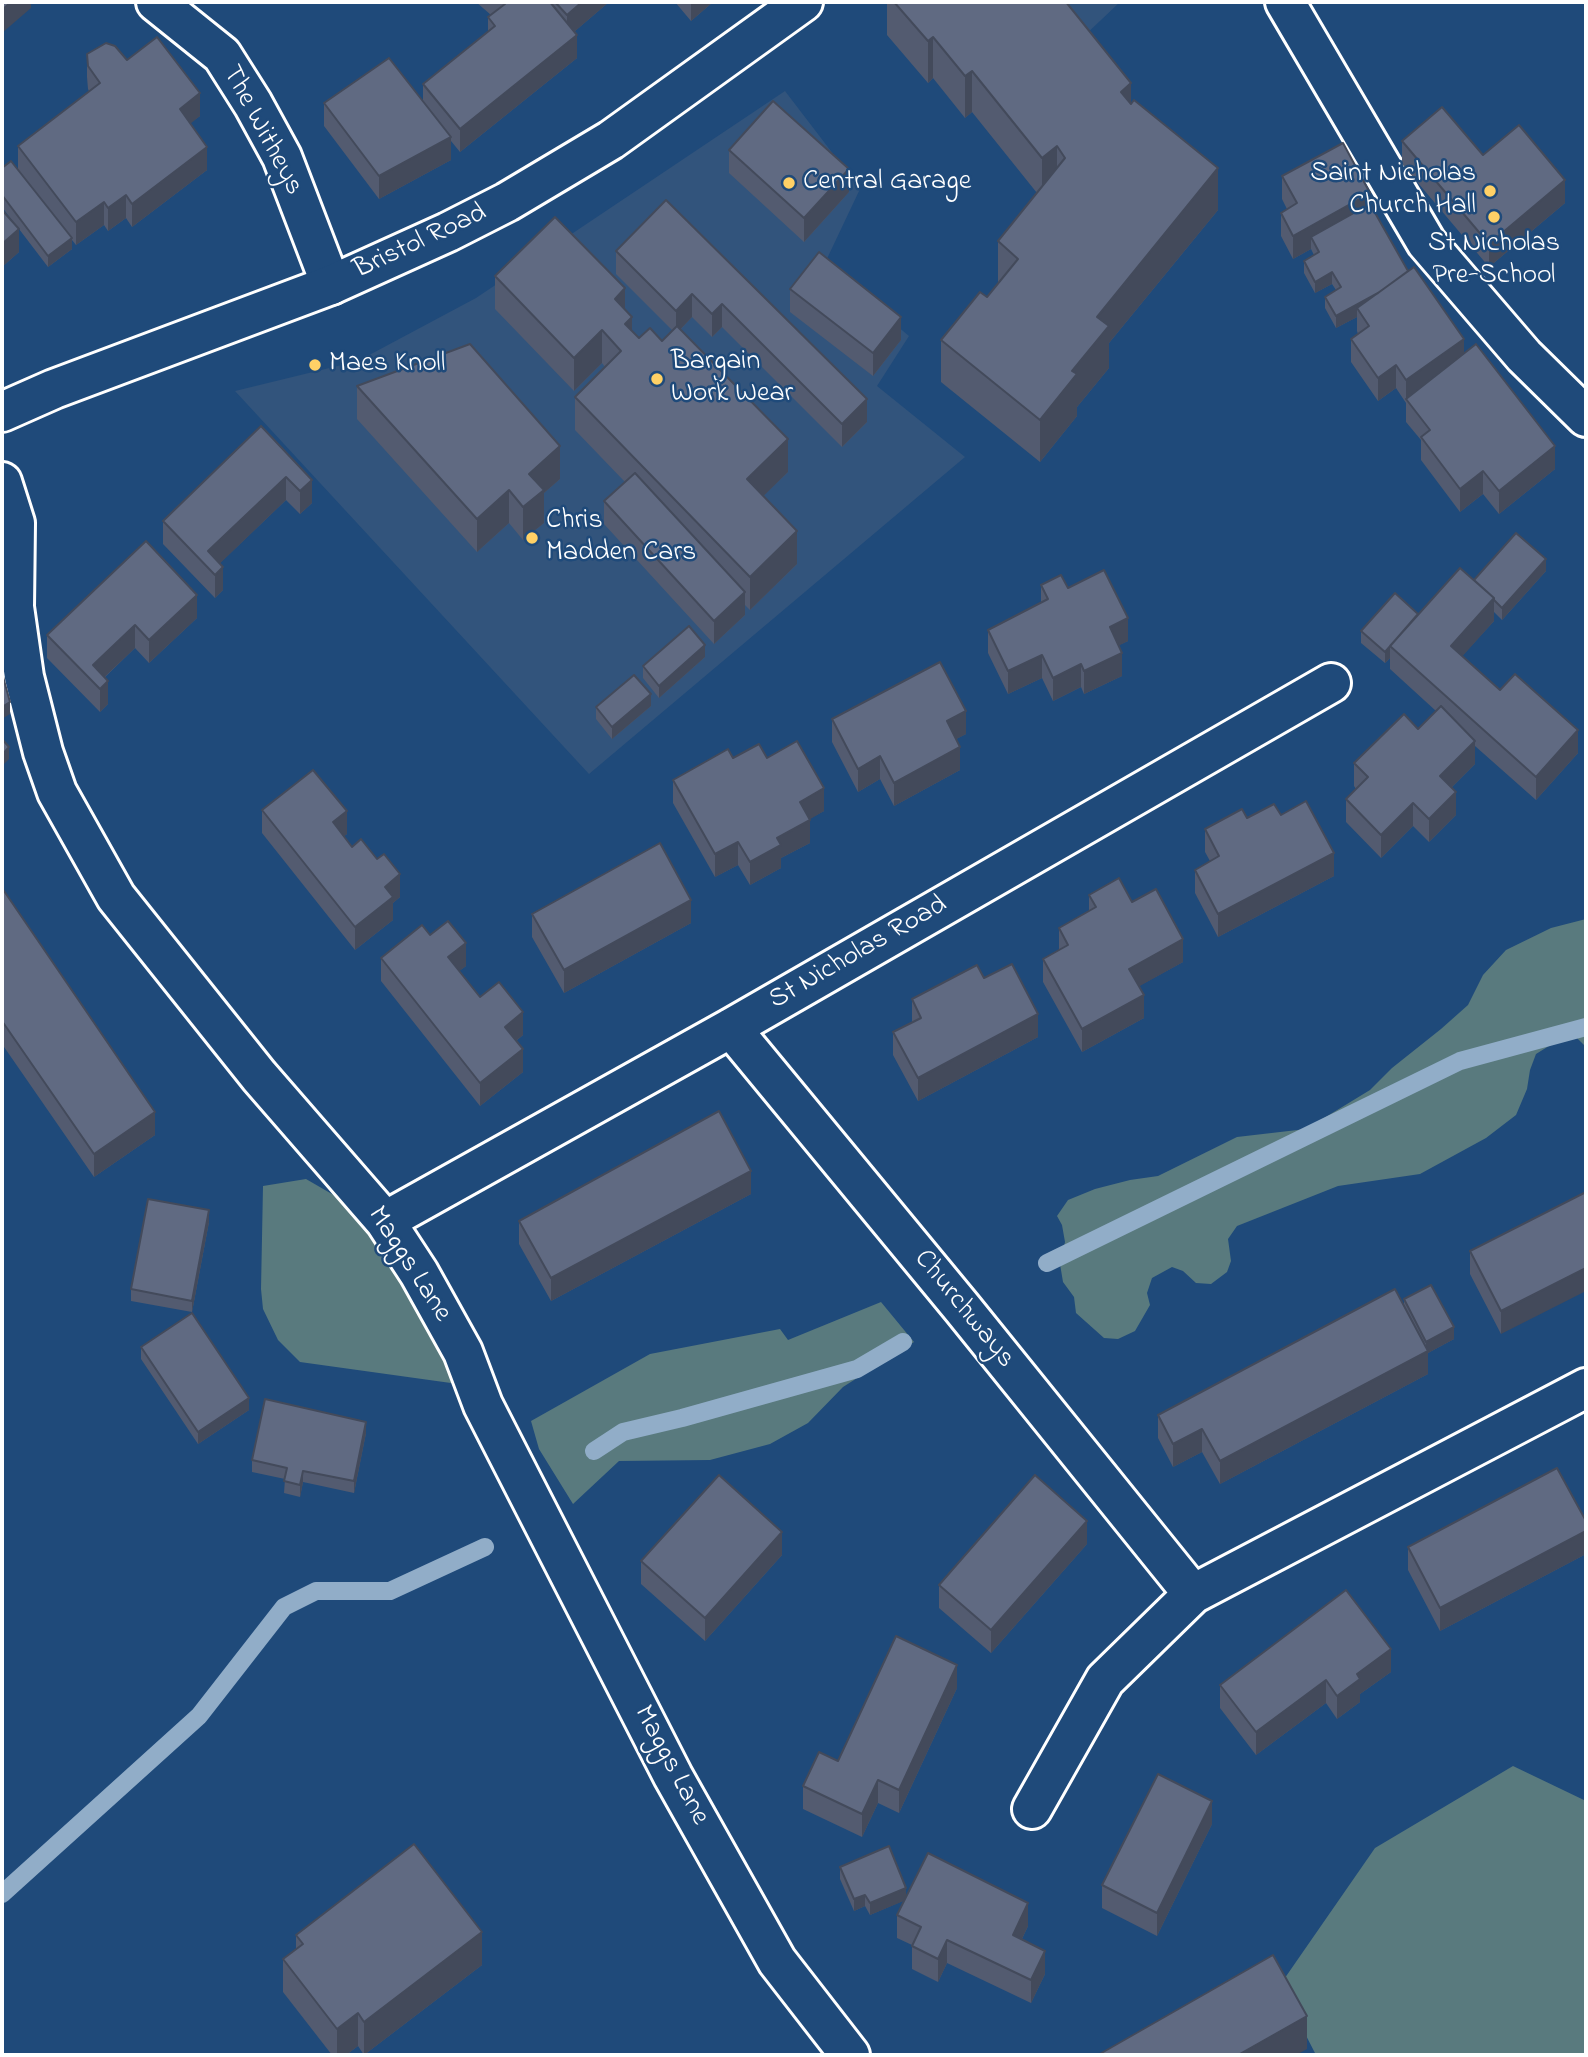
<!DOCTYPE html>
<html>
<head>
<meta charset="utf-8">
<style>
	body { margin:0 }
	#map { position:relative; width:1588px; height:2057px; overflow:hidden; background:#1f4a7a; font-family:"Indie Flower",sans-serif }
	canvas { display:block }
	.frame { position:absolute; inset:0; border:4px solid #fff; pointer-events:none }
</style>
</head>
<body>
<div id="map">
<canvas width="1588" height="2057"></canvas>
<div class="frame"></div>
</div>
<script>
const ctx = document.querySelector('canvas').getContext('2d');
ctx.lineJoin = 'round';
function paint(path, color) { ctx.fillStyle = color; ctx.fill(path, 'evenodd'); }
const toPath = rows => new Path2D(rows.map(r => 'M' + r).join(''));
function strokePath(path, color, width, dash) { ctx.strokeStyle = color; ctx.lineWidth = width; ctx.lineCap = dash ? 'butt' : 'round'; ctx.setLineDash(dash || []); ctx.stroke(path); }
function label(font, color, halo, rows, align = 'center') {
  ctx.font = font + ' "Indie Flower",sans-serif'; ctx.lineWidth = 5; ctx.setLineDash([]); ctx.textBaseline = 'middle'; ctx.strokeStyle = halo; ctx.fillStyle = color; for (const [text, x, y, turn = 0] of rows) {
    ctx.save(); ctx.translate(x, y); ctx.rotate((+turn || 0) * Math.PI / 180); ctx.textAlign = isNaN(turn) ? turn : align; if (halo) ctx.strokeText(text, 0, 0); ctx.fillText(text, 0, 0); ctx.restore();
  }
}
paint(toPath([
	[1047,2,1120,2,1082,38],
	[785,91,860,189,824,265,909,336,877,386,965,457,589,774,235,391,358,361,476,298]
]), '#32547c');
paint(toPath([
	[1586,919,1586,1047,1577,1038,1557,1041,1536,1054,1530,1070,1527,1089,1516,1115,1486,1138,1420,1174,1338,1186,1237,1226,1228,1239,1231,1261,1227,1272,1211,1284,1196,1283,1183,1271,1172,1267,1152,1278,1147,1293,1150,1305,1135,1331,1118,1339,1104,1338,1076,1313,1074,1297,1063,1282,1060,1264,1065,1242,1062,1225,1057,1216,1068,1200,1095,1189,1130,1180,1158,1176,1237,1137,1306,1129,1370,1090,1392,1068,1441,1029,1468,1005,1483,975,1506,950,1551,928],
	[306,1179,344,1201,374,1237,416,1297,458,1384,300,1362,278,1340,263,1309,261,1289,263,1186],
	[881,1302,914,1342,843,1387,808,1423,770,1444,710,1460,619,1461,573,1504,539,1449,531,1421,650,1354,780,1329,788,1340],
	[1513,1766,1586,1801,1586,2055,1316,2055,1280,1985,1375,1848]
]), '#597a7e');
strokePath(toPath([
	[1047,1263,1460,1061,1586,1027],
	[594,1451,623,1432,682,1418,857,1369,903,1342],
	[2,1894,199,1716,284,1607,316,1591,390,1591,485,1547]
]), '#91adc8', 18);
const street = toPath([
	[156,2,222,55,253,104,282,157,331,285],
	[1285,2,1426,242,1524,356,1586,417],
	[2,482,15,523,14,607,24,677,43,752,57,792,116,897,259,1076,385,1221,419,1273,463,1352,483,1405,673,1776,777,1961,850,2055],
	[731,1028,963,1309,1193,1594,1586,1388],
	[385,1221,731,1028,1331,683],
	[1032,1809,1105,1680,1193,1594]
]);
const highway = toPath([
	[2,412,54,389,331,285,448,232,507,202,611,140,803,2]
]);
strokePath(street, '#fff', 44);
strokePath(highway, '#fff', 44);
strokePath(street, '#1f4a7a', 38);
strokePath(highway, '#1f4a7a', 38);
paint(toPath([
	[476,2,609,2,575,31,577,58,460,152,451,141,451,160,379,199,324,126,324,103,423,101,423,84,488,31,488,17,491,15],
	[675,2,713,2,691,21],
	[887,2,1066,2,1131,104,1218,210,1109,343,1109,368,1077,407,1077,416,1040,462,941,382,941,340,987,297,998,283,998,241,1037,193,972,112,965,118,933,78,928,83,887,35],
	[87,54,127,60,200,116,190,123,207,170,132,227,126,218,108,231,104,225,76,245,72,240,72,249,48,267,19,229,19,252,2,267,2,210,17,227,2,207,2,168,18,169,18,146,89,91,88,89,87,77],
	[1402,141,1483,155,1565,203,1489,267,1402,164],
	[729,150,849,192,804,242,729,173],
	[1282,176,1370,204,1408,271,1464,353,1555,469,1499,514,1483,494,1460,512,1421,460,1421,440,1406,422,1406,403,1396,388,1378,401,1351,362,1351,339,1358,334,1357,331,1357,317,1336,328,1325,308,1325,297,1336,290,1332,284,1315,293,1304,273,1304,261,1314,255,1311,249,1293,259,1281,236,1281,213,1287,209,1282,199],
	[666,200,867,422,842,447,722,327,712,337,692,317,680,330,788,472,763,496,797,564,750,610,745,605,745,615,714,644,604,524,604,501,625,482,575,430,575,397,605,367,602,363,574,391,495,309,495,276,625,310,632,331,639,338,662,341,673,331,616,274,616,251],
	[790,289,901,340,873,376,790,312],
	[357,386,560,479,544,493,544,523,523,540,509,523,477,552,357,419],
	[261,426,312,503,300,514,286,500,220,563,223,590,215,598,163,544,163,521],
	[1546,571,1502,620,1494,612,1494,621,1462,656,1500,690,1578,753,1536,800,1475,746,1475,764,1451,788,1456,815,1429,842,1413,826,1381,858,1346,822,1346,799,1356,789,1354,786,1354,763,1418,729,1436,711,1390,669,1390,658,1385,663,1361,643,1361,631,1418,614,1474,580],
	[1041,585,1068,588,1128,641,1119,645,1122,676,1084,694,1081,687,1053,701,1042,678,1008,694,988,653,988,630,1041,603],
	[197,618,149,663,135,648,105,677,108,704,100,712,47,658,47,635],
	[705,657,659,698,643,678,643,666],
	[651,706,612,739,596,719,596,707],
	[832,719,966,734,956,739,960,770,894,806,880,779,858,792,832,742],
	[733,758,767,758,824,811,809,819,810,843,781,858,781,868,750,885,738,865,715,877,673,803,673,780],
	[262,810,347,834,344,836,352,847,377,859,400,897,393,903,393,920,355,950,262,833],
	[1247,818,1334,876,1218,937,1195,893,1195,870,1210,861,1205,852,1205,829],
	[2,888,155,1135,94,1177,2,1044],
	[1089,895,1132,902,1183,962,1139,986,1144,1018,1082,1052,1043,982,1043,959,1059,950,1059,928,1089,911],
	[532,914,691,923,564,993,532,937],
	[430,935,466,966,459,971,480,997,523,1035,516,1041,523,1072,480,1106,381,981,381,958],
	[984,978,1038,1037,918,1101,893,1055,893,1032,912,1022,912,999],
	[1586,1192,1501,1334,1470,1274,1470,1251],
	[751,1194,551,1301,519,1244,519,1221],
	[209,1222,192,1312,131,1301,131,1289],
	[1404,1299,1454,1339,1428,1353,1428,1374,1220,1484,1202,1452,1173,1467,1158,1438,1158,1415,1404,1306],
	[141,1347,249,1410,198,1444,141,1359],
	[366,1433,354,1493,303,1482,300,1497,284,1493,285,1479,252,1472,252,1460],
	[1586,1521,1586,1554,1440,1631,1408,1570,1408,1547],
	[1087,1544,991,1653,939,1608,939,1585],
	[782,1555,705,1641,641,1584,641,1561],
	[1391,1672,1360,1694,1360,1702,1337,1719,1326,1703,1256,1755,1220,1708,1220,1685],
	[957,1688,899,1813,878,1803,862,1837,803,1809,803,1786,838,1761],
	[1212,1824,1157,1936,1102,1908,1102,1885],
	[840,1867,906,1897,1028,1926,1022,1939,1045,1974,1031,2003,947,1963,938,1982,912,1969,912,1945,897,1938,897,1915,905,1900,870,1915,865,1906,854,1911,840,1879],
	[296,1935,482,1965,364,2055,358,2046,346,2055,332,2055,283,1992,283,1959,296,1949]
]), '#535b70');
paint(toPath([
	[11,2,31,2,31,8,2,33,2,10],
	[582,2,609,2,567,38,567,15],
	[691,2,713,2,691,21],
	[577,35,577,58,460,152,460,129],
	[933,37,933,78,928,83,928,41],
	[972,71,972,112,965,118,965,76],
	[1131,83,1131,125,1121,92],
	[200,93,200,116,180,132,180,109],
	[451,137,451,160,379,199,379,176],
	[1057,146,1057,188,1042,199,1042,158],
	[207,147,207,170,132,227,132,204],
	[1218,168,1218,210,1109,343,1109,368,1077,407,1077,416,1040,462,1040,420,1097,317],
	[849,169,849,192,804,242,804,218],
	[1565,180,1565,203,1489,267,1489,244],
	[1370,193,1370,216,1311,237,1311,249,1293,259,1293,236],
	[126,195,126,218,108,231,108,208],
	[104,202,104,225,76,245,76,222],
	[19,229,19,252,2,267,2,244],
	[72,238,72,249,48,267,48,256],
	[1332,272,1332,284,1315,293,1315,282],
	[1410,275,1357,308,1357,317,1336,328,1336,316],
	[625,288,625,321,615,299],
	[692,294,692,317,676,334,676,311],
	[722,304,722,327,712,337,712,314],
	[632,317,632,350,625,324],
	[901,317,901,340,873,376,873,353],
	[602,330,602,363,574,391,574,358],
	[1464,339,1464,362,1406,399,1406,380],
	[1396,365,1396,388,1378,401,1378,378],
	[867,399,867,422,842,447,842,424],
	[788,439,788,472,747,512,747,479],
	[560,446,560,479,544,493,544,523,523,540,523,507,529,474],
	[1555,446,1555,469,1499,514,1499,491],
	[1483,471,1483,494,1460,512,1460,489],
	[286,477,286,500,211,572,208,551],
	[312,480,312,503,300,514,300,491],
	[509,490,509,523,477,552,477,519],
	[797,531,797,564,750,610,750,577],
	[1546,559,1546,571,1502,620,1502,608],
	[223,567,223,590,215,598,215,575],
	[745,592,745,615,714,644,714,621],
	[197,595,197,618,149,663,149,640],
	[1494,598,1494,621,1451,669,1451,646],
	[1128,618,1128,641,1110,650,1110,627],
	[135,625,135,648,96,685,93,665],
	[705,645,705,657,659,698,659,686],
	[1390,646,1390,658,1385,663,1385,652],
	[1122,653,1122,676,1084,694,1084,671],
	[1042,655,1042,678,1008,694,1008,671],
	[1081,664,1081,687,1053,701,1053,678],
	[108,681,108,704,100,712,100,689],
	[651,694,651,706,612,739,612,727],
	[10,702,10,714,2,719,2,707],
	[966,711,966,734,947,744,947,721],
	[1578,730,1578,753,1536,800,1536,777],
	[1475,741,1475,764,1440,799,1440,776],
	[9,747,9,759,2,766,2,755],
	[960,747,960,770,894,806,894,783],
	[880,756,880,779,858,792,858,769],
	[824,788,824,811,800,825,800,802],
	[1456,792,1456,815,1429,842,1429,819],
	[1413,803,1413,826,1381,858,1381,835],
	[347,811,347,834,333,845,333,822],
	[810,820,810,843,781,858,781,868,750,885,750,862,777,838],
	[738,842,738,865,715,877,715,854],
	[1334,853,1334,876,1218,937,1218,914],
	[400,874,400,897,393,903,393,920,355,950,355,927,385,887],
	[691,900,691,923,564,993,564,970],
	[1183,939,1183,962,1129,992,1129,969],
	[466,943,466,966,448,980,448,957],
	[1144,995,1144,1018,1082,1052,1082,1029],
	[523,1012,523,1035,505,1050,505,1027],
	[1038,1014,1038,1037,918,1101,918,1078],
	[523,1049,523,1072,480,1106,480,1083],
	[155,1112,155,1135,94,1177,94,1154],
	[751,1171,751,1194,551,1301,551,1278],
	[209,1210,209,1222,192,1312,192,1301],
	[1586,1268,1586,1291,1501,1334,1501,1311],
	[1454,1327,1454,1339,1428,1353,1428,1374,1220,1484,1220,1461,1426,1352,1426,1342],
	[249,1398,249,1410,198,1444,198,1432],
	[366,1422,366,1433,354,1493,354,1481],
	[1202,1429,1202,1452,1173,1467,1173,1444],
	[303,1471,303,1482,300,1497,300,1485],
	[1087,1521,1087,1544,991,1653,991,1630],
	[1586,1531,1586,1554,1440,1631,1440,1608],
	[782,1532,782,1555,705,1641,705,1618],
	[1391,1649,1391,1672,1360,1694,1360,1702,1337,1719,1337,1696,1357,1674],
	[957,1665,957,1688,899,1813,899,1790],
	[1326,1680,1326,1703,1256,1755,1256,1732],
	[878,1780,878,1803,862,1837,862,1814],
	[1212,1801,1212,1824,1157,1936,1157,1913],
	[906,1888,906,1900,870,1915,870,1903],
	[865,1895,865,1906,854,1911,854,1899],
	[1028,1903,1028,1926,1013,1958,1013,1935],
	[482,1932,482,1965,364,2055,364,2022],
	[947,1940,947,1963,938,1982,938,1959],
	[1045,1951,1045,1974,1031,2003,1031,1980],
	[358,2013,358,2046,346,2055,337,2055,337,2029],
	[1307,2016,1307,2049,1296,2055,1238,2055]
]), '#434a5b');
const building = toPath([
	[2,2,11,2,2,10,2,2],
	[502,2,550,2,577,35,460,129,423,84,495,26,488,17,505,4,502,2],
	[555,2,582,2,567,15,555,2],
	[894,2,1066,2,1131,83,1121,92,1131,104,1134,100,1218,168,1097,317,1109,326,1072,371,1077,374,1040,420,941,340,980,292,987,297,1018,259,998,241,1065,158,1057,146,1042,158,972,71,965,76,933,37,928,41,894,2],
	[157,37,200,93,180,109,207,147,132,204,126,195,108,208,104,202,76,222,18,146,100,83,88,66,87,54,106,43,115,46,127,60,157,37],
	[389,58,451,137,379,176,324,103,389,58],
	[773,101,849,169,804,218,729,150,773,101],
	[1442,107,1483,155,1519,125,1565,180,1489,244,1402,141,1442,107],
	[1343,143,1370,193,1293,236,1281,213,1297,203,1282,176,1343,143],
	[11,161,72,238,48,256,2,195,2,168,11,161],
	[666,200,867,399,842,424,722,304,712,314,692,294,676,311,616,251,666,200],
	[1370,204,1408,271,1378,293,1336,316,1325,297,1341,287,1332,272,1315,282,1304,261,1319,252,1311,237,1370,204],
	[2,210,19,229,2,244,2,210],
	[555,217,625,288,615,299,632,317,625,324,639,338,650,328,662,341,677,326,788,439,747,479,797,531,750,577,575,397,621,351,602,330,574,358,495,276,555,217],
	[819,252,901,317,873,353,790,289,819,252],
	[1414,267,1464,339,1406,380,1396,365,1378,378,1351,339,1369,326,1357,308,1414,267],
	[470,344,560,446,529,474,544,490,523,507,509,490,477,519,357,386,470,344],
	[1476,344,1555,446,1499,491,1483,471,1460,489,1421,437,1430,430,1406,399,1476,344],
	[261,426,312,480,300,491,286,477,208,551,223,567,215,575,163,521,261,426],
	[635,473,745,592,714,621,604,501,635,473],
	[1516,533,1546,559,1502,608,1494,600,1494,598,1474,580,1516,533],
	[146,541,197,595,149,640,135,625,93,665,108,681,100,689,47,635,146,541],
	[1460,568,1494,598,1451,646,1500,690,1515,674,1578,730,1536,777,1390,646,1460,568],
	[1104,570,1128,618,1110,627,1122,653,1084,671,1081,664,1053,678,1042,655,1008,671,988,630,1048,599,1041,585,1061,575,1068,588,1104,570],
	[1395,593,1418,614,1385,652,1361,631,1395,593],
	[689,626,705,645,659,686,643,666,689,626],
	[940,662,966,711,947,721,960,747,894,783,880,756,858,769,832,719,940,662],
	[2,673,10,702,2,707,2,673],
	[634,675,651,694,612,727,596,707,634,675],
	[1441,706,1475,741,1440,776,1456,792,1429,819,1413,803,1381,835,1346,799,1368,777,1354,763,1404,714,1418,729,1441,706],
	[2,739,9,747,2,755,2,739],
	[797,741,824,788,800,802,810,820,777,838,781,845,750,862,738,842,715,854,673,780,728,749,733,758,759,744,767,758,797,741],
	[313,770,347,811,333,822,352,847,361,839,377,859,384,854,400,874,385,887,393,897,355,927,262,810,313,770],
	[1306,801,1334,853,1218,914,1195,870,1219,856,1205,829,1242,809,1247,818,1274,804,1281,815,1306,801],
	[660,843,691,900,564,970,532,914,660,843],
	[1119,878,1132,902,1156,889,1183,939,1129,969,1144,995,1082,1029,1043,959,1068,945,1059,928,1096,907,1089,895,1119,878],
	[2,888,155,1112,94,1154,2,1021,2,888],
	[448,921,466,943,448,957,480,997,499,982,523,1012,505,1027,523,1049,480,1083,381,958,422,925,430,935,448,921],
	[1012,964,1038,1014,918,1078,893,1032,921,1018,912,999,977,965,984,978,1012,964],
	[719,1111,751,1171,551,1278,519,1221,719,1111],
	[1586,1192,1586,1268,1501,1311,1470,1251,1586,1192],
	[148,1199,209,1210,192,1301,131,1289,148,1199],
	[1431,1285,1454,1327,1426,1342,1404,1299,1431,1285],
	[1395,1289,1428,1351,1220,1461,1202,1429,1173,1444,1158,1415,1395,1289],
	[192,1313,249,1398,198,1432,141,1347,192,1313],
	[265,1399,366,1422,354,1481,303,1471,300,1485,284,1481,287,1468,252,1460,265,1399],
	[1557,1468,1586,1521,1586,1531,1440,1608,1408,1547,1557,1468],
	[719,1475,782,1532,705,1618,641,1561,719,1475],
	[1035,1475,1087,1521,991,1630,939,1585,1035,1475],
	[1346,1590,1391,1649,1357,1674,1360,1679,1337,1696,1326,1680,1256,1732,1220,1685,1346,1590],
	[896,1636,957,1665,899,1790,878,1780,862,1814,803,1786,819,1752,838,1761,896,1636],
	[1158,1774,1212,1801,1157,1913,1102,1885,1158,1774],
	[414,1844,482,1932,364,2022,358,2013,337,2029,283,1959,303,1944,296,1935,414,1844],
	[889,1846,906,1888,870,1903,865,1895,854,1899,840,1867,889,1846],
	[928,1853,1028,1903,1013,1935,1045,1951,1031,1980,947,1940,938,1959,912,1946,921,1927,897,1915,928,1853],
	[1273,1955,1307,2016,1238,2055,1098,2055,1273,1955]
]);
paint(building, '#606a82');
strokePath(building, '#434a5b', 2);
for (const [x, y, r, color] of [
	[789,183,7,"#ffd166"],
	[1490,191,7,"#ffd166"],
	[1494,217,7,"#ffd166"],
	[315,365,7,"#ffd166"],
	[657,379,7,"#ffd166"],
	[532,538,7,"#ffd166"]
]) { const dot = new Path2D(); dot.arc(x, y, r, 0, 2 * Math.PI); ctx.fillStyle = color; ctx.fill(dot); strokePath(dot, '#1f4a7a', 2.5); }
label('28px', '#fff', '#1f4a7a', [
	["The Witheys",261,131,62],
	["Bristol Road",421,243,-25],
	["St Nicholas Road",859,954,-30],
	["Maggs Lane",408,1265,57],
	["Churchways",963,1310,51],
	["Maggs Lane",670,1766,62]
]);
label('28px', '#fff', '#1f4a7a', [
	["Saint Nicholas",1476,175,"right"],
	["Church Hall",1476,207,"right"],
	["Central Garage",803,183],
	["St Nicholas",1494,245,"center"],
	["Pre-School",1494,277,"center"],
	["Bargain",671,363],
	["Work Wear",671,395],
	["Maes Knoll",329,365],
	["Chris",546,522],
	["Madden Cars",546,554]
], 'left');
</script>
</body>
</html>
